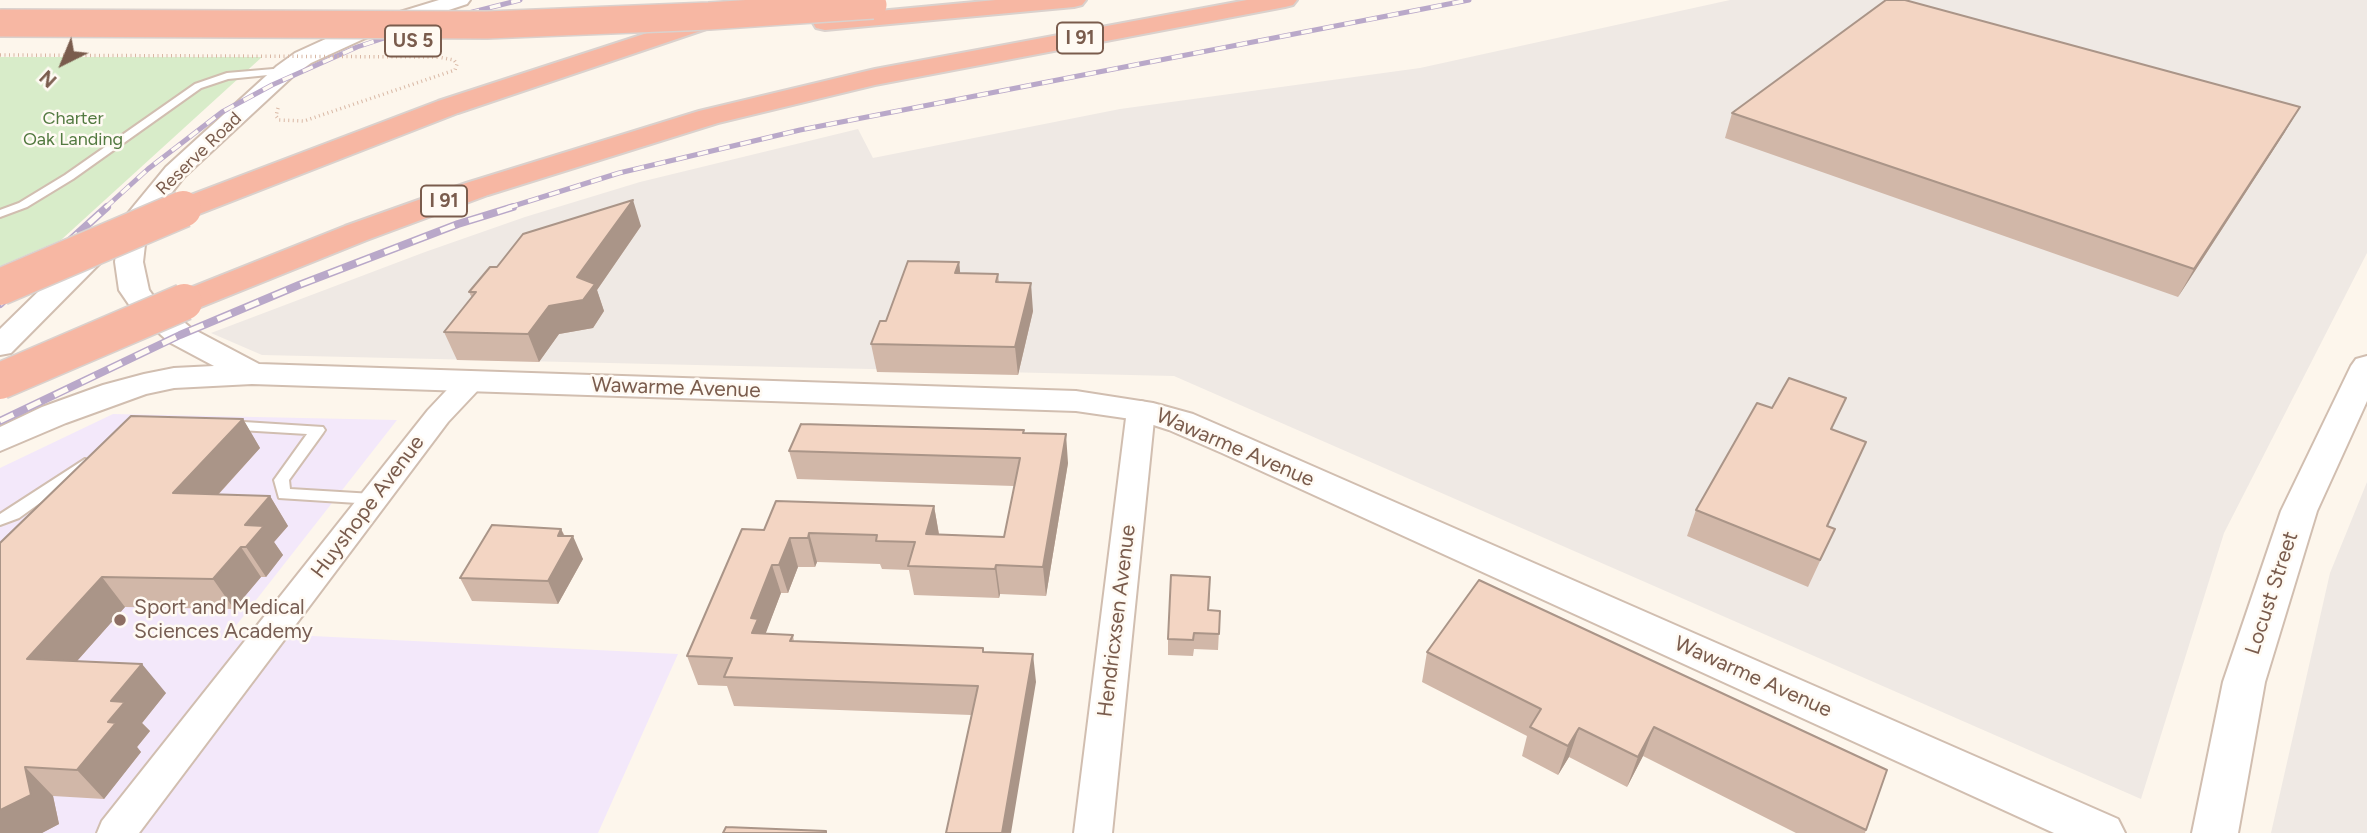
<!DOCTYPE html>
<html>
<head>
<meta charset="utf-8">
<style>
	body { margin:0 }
	#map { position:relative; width:2367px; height:833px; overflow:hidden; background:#fdf6ec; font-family:Figtree,sans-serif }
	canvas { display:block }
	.north { position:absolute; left:28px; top:28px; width:70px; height:70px; -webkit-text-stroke:5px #fffaf3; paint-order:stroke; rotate:223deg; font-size:19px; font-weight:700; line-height:28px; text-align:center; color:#7a5c4d }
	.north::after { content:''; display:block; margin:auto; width:24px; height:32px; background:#7a5c4d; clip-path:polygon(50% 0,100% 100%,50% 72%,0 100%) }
</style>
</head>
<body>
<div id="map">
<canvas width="2367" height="833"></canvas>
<div class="north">N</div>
</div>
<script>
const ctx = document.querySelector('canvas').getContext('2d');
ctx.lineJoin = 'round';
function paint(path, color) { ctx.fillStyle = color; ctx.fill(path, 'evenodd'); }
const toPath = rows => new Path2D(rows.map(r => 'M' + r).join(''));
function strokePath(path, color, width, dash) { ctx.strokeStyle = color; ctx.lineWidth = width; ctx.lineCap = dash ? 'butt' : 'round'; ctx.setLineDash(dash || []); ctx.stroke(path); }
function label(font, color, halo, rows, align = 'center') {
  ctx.font = font + ' Figtree,sans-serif'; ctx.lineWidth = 5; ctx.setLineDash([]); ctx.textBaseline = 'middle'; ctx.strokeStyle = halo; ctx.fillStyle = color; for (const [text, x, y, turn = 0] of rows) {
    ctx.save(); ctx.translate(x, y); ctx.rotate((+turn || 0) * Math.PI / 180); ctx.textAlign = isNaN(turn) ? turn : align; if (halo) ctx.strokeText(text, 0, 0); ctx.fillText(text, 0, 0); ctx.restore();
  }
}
paint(toPath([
	[1730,0,2367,0,2367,253,2224,533,2141,799,1174,376,262,355,211,333,425,252,525,217,640,182,858,129,873,158,1120,109,1420,68],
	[2367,482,2367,833,2271,833,2330,573]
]), '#efe9e4');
paint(toPath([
	[113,414,397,420,231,632,678,654,598,833,0,833,0,468]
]), '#f3e8fa');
paint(toPath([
	[0,57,262,57,61,240,0,266]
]), '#d8ecc9');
const service = toPath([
	[285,68,290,71,288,73,228,79,201,88,73,179,27,207,0,217,0,210,19,203,65,175,195,84,227,73,285,68],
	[228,421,323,427,325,430,323,433,289,480,290,489,373,494,378,495,381,499,378,503,373,504,279,498,274,480,307,434,223,429,221,426,228,421],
	[85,459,92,464,90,467,19,518,0,525,0,514,85,459]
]);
const minor = toPath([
	[470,374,480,376,484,382,480,388,448,422,139,833,97,833,102,821,428,410,460,376,470,374],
	[1141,401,1151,404,1155,410,1112,833,1074,833,1127,410,1131,404,1141,401]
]);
const tertiary = toPath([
	[439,0,470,0,467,4,370,36,311,63,293,76,184,177,151,219,146,236,143,262,149,290,154,297,191,328,259,364,1076,391,1153,403,1193,414,1246,437,2118,819,2125,833,2054,833,1222,453,1169,430,1138,420,1076,411,252,384,174,388,146,394,66,423,0,451,0,427,42,407,103,385,144,374,174,368,214,366,169,342,132,309,119,290,115,262,118,236,124,218,166,167,277,66,295,53,354,26,439,0],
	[102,237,112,239,116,245,112,251,11,353,0,355,0,329,92,239,102,237],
	[2367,356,2367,401,2317,511,2265,682,2238,833,2192,833,2223,682,2281,511,2351,366,2356,359,2367,356]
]);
const motorway = toPath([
	[996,0,1086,0,1082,5,1074,7,825,30,816,28,813,23,816,18,825,16,996,0],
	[1247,0,1297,0,1293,5,1285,7,875,85,718,123,488,195,367,240,196,309,184,312,172,309,167,302,172,295,345,226,466,183,699,111,875,69,1247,0],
	[721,9,730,11,733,16,730,21,458,113,194,216,183,218,172,216,167,209,172,202,438,101,721,9]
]);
strokePath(service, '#d1beb0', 4);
strokePath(minor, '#d1beb0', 4);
strokePath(tertiary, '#d1beb0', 4);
strokePath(motorway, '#dad1cd', 4);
strokePath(toPath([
	[278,108,276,116,279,120,304,121,455,70,457,64,454,60,438,57]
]), '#d9b8a5', 3.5, [1, 3.5]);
paint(service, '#fff');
paint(minor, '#fff');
paint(tertiary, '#fff');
paint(motorway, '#f7b7a3');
const railFar1 = toPath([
	[105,208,148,169,222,112,272,85,357,47,433,22,520,0],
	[507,208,619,173,800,130,1469,0]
]);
const rail = toPath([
	[0,304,107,207],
	[0,421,180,335,299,285,458,224,513,207]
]);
strokePath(railFar1, '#b9a8c9', 5);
strokePath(rail, '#b9a8c9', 8);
strokePath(railFar1, '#fffaf3', 3.5, [11]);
strokePath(rail, '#fffaf3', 5, [15]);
const motorwayBridgeFar1 = toPath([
	[0,23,487,25,709,16,873,5]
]);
const motorwayBridge = toPath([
	[0,287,183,209],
	[0,381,184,302]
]);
strokePath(motorwayBridgeFar1, '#dad1cd', 30, []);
strokePath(motorwayBridge, '#dad1cd', 39, []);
strokePath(toPath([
	[0,55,438,57]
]), '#d9b8a5', 3.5, [1, 3.5]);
strokePath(motorwayBridgeFar1, '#f7b7a3', 27);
strokePath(motorwayBridge, '#f7b7a3', 36);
paint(toPath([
	[1732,113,2285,132,2178,297,1725,138],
	[641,226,597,290,604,311,593,328,559,334,539,362,457,360,444,332,472,298,469,292],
	[959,262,960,273,998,274,999,282,1033,311,1018,375,877,372,871,344,886,321],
	[243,419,260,448,218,495,270,496,288,526,274,542,283,555,266,577,261,577,234,609,125,607,77,661,166,693,142,723,150,731,137,747,141,752,104,799,53,796,59,824,42,833,0,833,0,543],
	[1832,430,1828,526,1835,529,1808,587,1687,536,1696,510],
	[1024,433,1068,463,1046,596,1000,594,999,598,914,595,909,570,882,569,880,564,817,562,815,567,798,567,788,593,781,593,765,634,793,635,794,642,984,652,1036,682,971,715,734,706,727,686,698,685,687,656,764,530,934,506,939,534,1004,537,1014,486,797,479,789,451],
	[561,529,565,536,583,559,558,604,472,601,460,578],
	[1479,580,1866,830,1865,833,1796,833,1643,756,1627,787,1569,757,1558,775,1522,756,1527,736,1422,682,1427,652],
	[1210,593,1209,610,1220,611,1218,650,1194,649,1193,656,1168,655,1168,639]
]), '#d1b7a8');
paint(toPath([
	[2300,107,2285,132,2178,297,2194,269],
	[633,200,641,226,597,290,604,311,593,328,559,334,539,362,528,334,549,306,577,277],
	[959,262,962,289,955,273],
	[1031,283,1033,311,1018,375,1015,347],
	[243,419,260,448,193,522,173,493],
	[1066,434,1068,463,1046,596,1043,567],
	[270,496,288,526,274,542,283,555,266,577,246,547,245,525],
	[934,506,939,535,926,534],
	[561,529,568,545,573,536,583,559,558,604,548,581,558,536],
	[809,533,817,562,815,567,808,538],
	[790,538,798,567,788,593,779,565],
	[241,547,261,577,234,609,213,579],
	[772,565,781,593,764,638,752,633,751,618],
	[996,565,1000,594,999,598,995,569],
	[102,577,125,607,53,688,27,659],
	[1033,654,1036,682,1011,833,1002,833],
	[142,664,166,693,142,723,150,731,137,747,141,752,104,799,77,770,108,722,111,701],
	[1654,727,1643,756,1627,787,1638,757],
	[1579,728,1569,757,1558,775,1568,746],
	[25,767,53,796,59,824,42,833,0,833,0,810]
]), '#aa9588');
const building = toPath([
	[1886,0,1905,0,2300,107,2194,269,1732,113,1886,0],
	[633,200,577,277,595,284,583,300,549,306,528,334,444,332,476,292,469,292,490,267,497,267,523,234,633,200],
	[908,261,959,262,955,273,998,274,996,282,1031,283,1015,347,871,344,880,321,886,321,908,261],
	[1789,378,1846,398,1831,429,1866,442,1827,526,1835,529,1820,560,1696,510,1757,403,1772,408,1789,378],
	[131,416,243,419,173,493,270,496,245,525,264,526,246,547,241,547,213,579,102,577,27,659,142,664,111,701,125,702,108,722,116,723,77,770,25,767,31,795,0,810,0,543,131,416],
	[801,424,1024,430,1023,433,1066,434,1043,567,996,565,995,569,908,566,915,542,876,541,877,535,809,533,808,538,790,538,779,565,772,565,751,618,758,619,752,633,793,635,790,641,983,648,983,652,1033,654,1002,833,946,833,978,686,724,677,732,658,687,656,742,529,764,530,776,501,934,506,926,534,1004,537,1020,458,789,451,801,424],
	[492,525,561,529,558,536,573,536,548,581,460,578,492,525],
	[1171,575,1210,577,1208,610,1220,611,1219,634,1194,633,1193,640,1168,639,1171,575],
	[1479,580,1887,770,1866,830,1654,727,1638,757,1579,728,1568,746,1530,727,1541,709,1427,652,1479,580],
	[726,827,826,831,826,833,723,833,726,827]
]);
paint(building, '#f3d5c3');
strokePath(building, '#aa9588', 2);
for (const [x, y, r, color] of [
	[120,620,7,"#8d6e63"]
]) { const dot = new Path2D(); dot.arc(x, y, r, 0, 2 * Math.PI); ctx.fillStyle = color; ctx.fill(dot); strokePath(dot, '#fffaf3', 2.5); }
label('18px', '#537a41', '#fffaf3', [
	["Charter",73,119],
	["Oak Landing",73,140]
]);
label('18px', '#7a5c4d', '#fffaf3', [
	["Reserve Road",199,154,-44]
]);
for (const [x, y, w] of [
	[1080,38,46],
	[413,41,56],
	[444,201,46]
]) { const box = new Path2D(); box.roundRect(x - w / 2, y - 15.5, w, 31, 5); ctx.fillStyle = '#fffaf3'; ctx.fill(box); strokePath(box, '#7a5c4d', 2); }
label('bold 19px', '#7a5c4d', null, [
	["I 91",1080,38],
	["US 5",413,41],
	["I 91",444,201]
]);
label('21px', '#7a5c4d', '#fffaf3', [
	["Wawarme Avenue",676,388,2],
	["Wawarme Avenue",1235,448,23],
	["Huyshope Avenue",368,507,-53],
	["Locust Street",2272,593,-72],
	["Hendricxsen Avenue",1117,621,-83],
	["Wawarme Avenue",1753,677,24]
]);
label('21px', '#785e54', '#fffaf3', [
	["Sport and Medical",134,608],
	["Sciences Academy",134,632]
], 'left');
</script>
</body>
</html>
